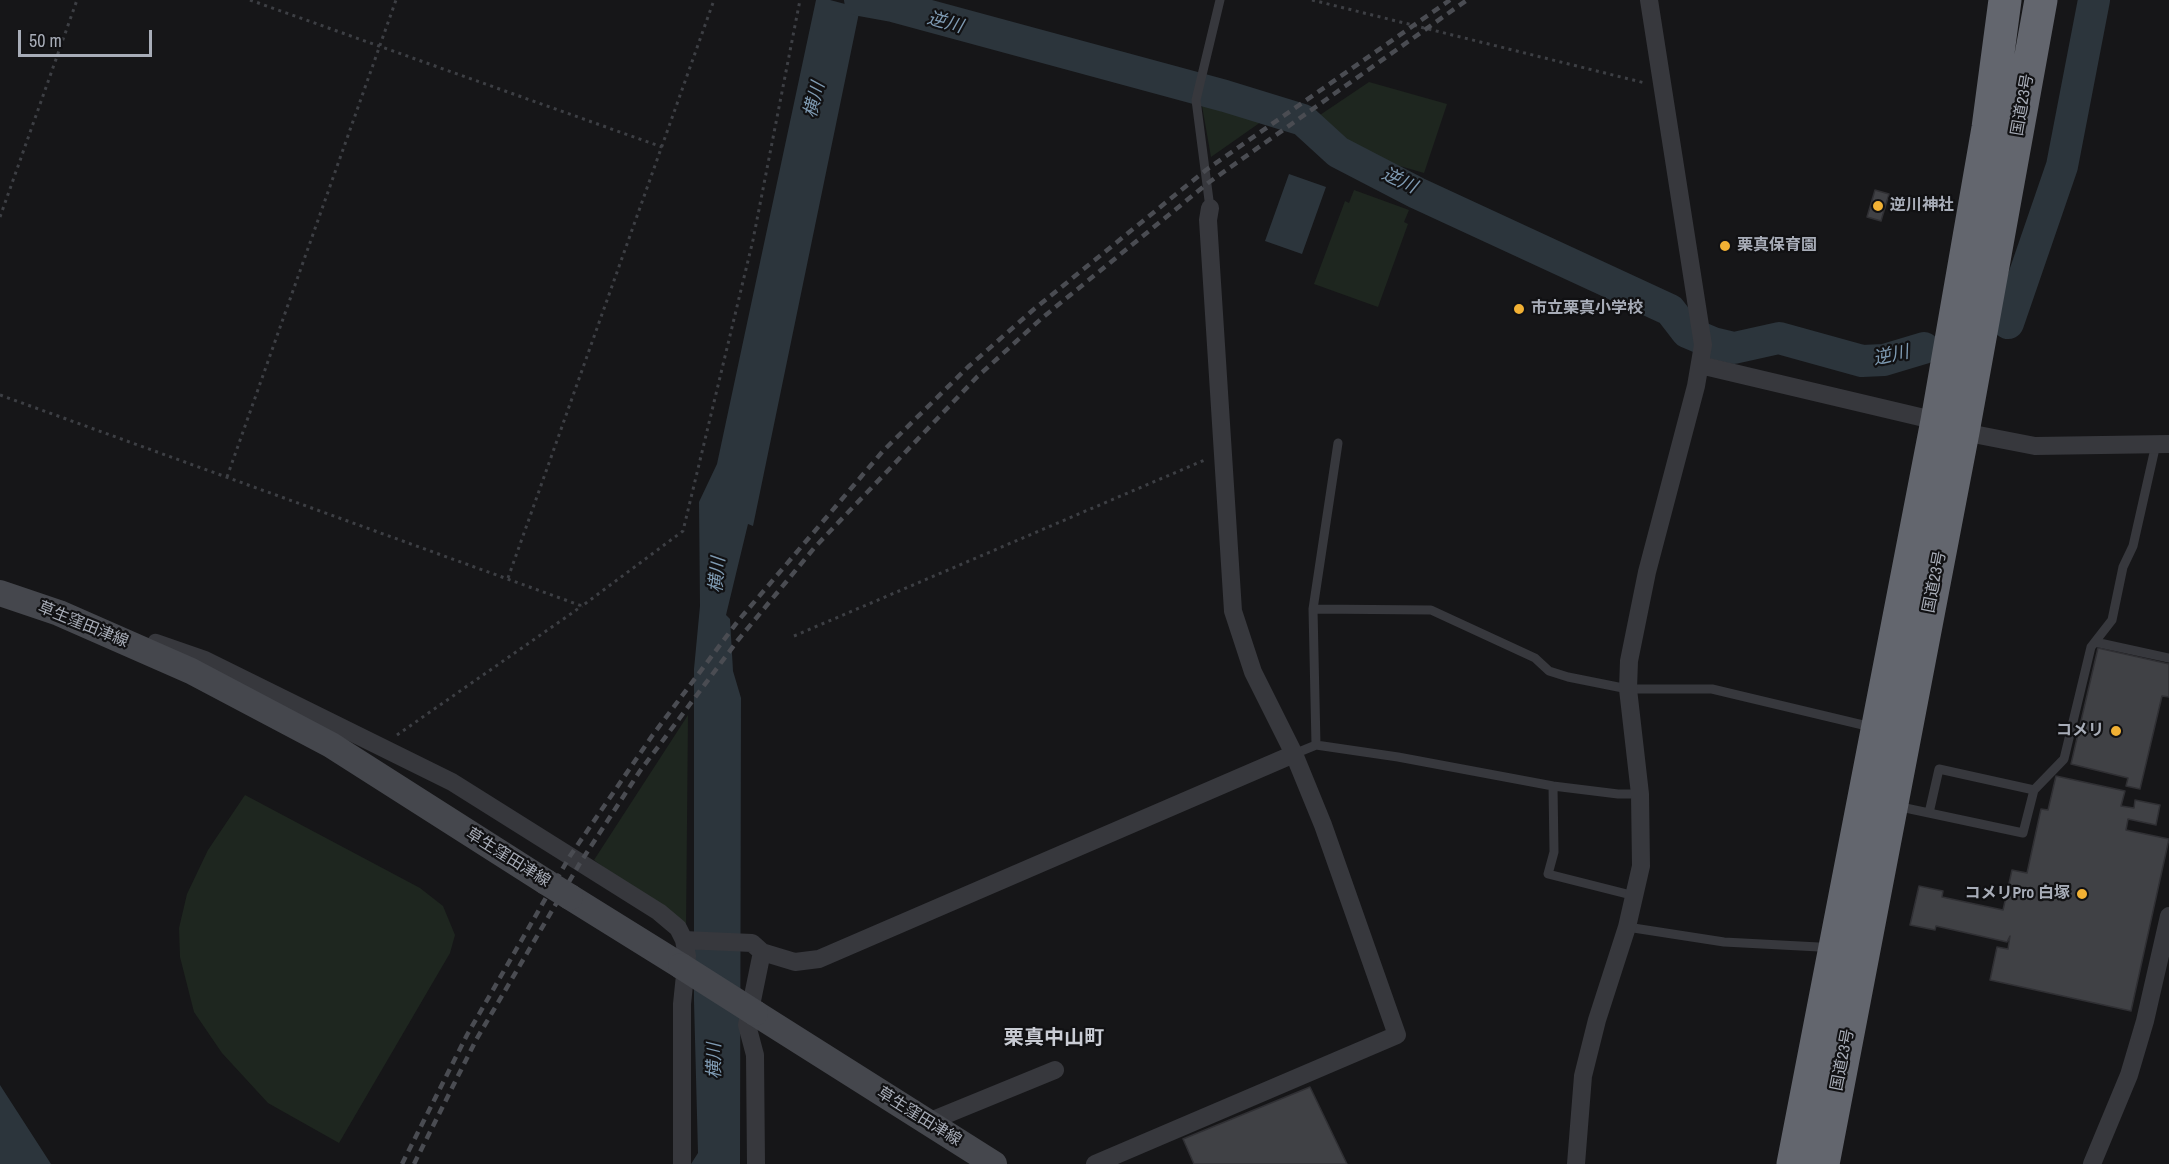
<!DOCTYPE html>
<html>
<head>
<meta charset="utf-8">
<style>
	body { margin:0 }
	#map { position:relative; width:2169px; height:1164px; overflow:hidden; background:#161618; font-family:"Archivo Narrow",sans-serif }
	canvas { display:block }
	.scale { position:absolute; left:18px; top:30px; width:134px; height:27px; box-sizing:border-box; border:3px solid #a8adb8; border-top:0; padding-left:8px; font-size:18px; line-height:21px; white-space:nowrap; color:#a8adb8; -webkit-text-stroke:4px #111113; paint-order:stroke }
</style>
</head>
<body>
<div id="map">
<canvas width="2169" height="1164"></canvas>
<div class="scale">50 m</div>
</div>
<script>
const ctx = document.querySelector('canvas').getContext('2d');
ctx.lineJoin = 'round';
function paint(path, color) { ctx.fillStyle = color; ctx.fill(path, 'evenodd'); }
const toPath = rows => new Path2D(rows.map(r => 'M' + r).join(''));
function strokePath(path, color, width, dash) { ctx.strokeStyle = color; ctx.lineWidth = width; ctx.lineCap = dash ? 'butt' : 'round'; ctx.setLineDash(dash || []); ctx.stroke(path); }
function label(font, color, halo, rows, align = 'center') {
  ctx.font = font + ' "Archivo Narrow","Noto Sans JP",sans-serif'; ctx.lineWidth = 4.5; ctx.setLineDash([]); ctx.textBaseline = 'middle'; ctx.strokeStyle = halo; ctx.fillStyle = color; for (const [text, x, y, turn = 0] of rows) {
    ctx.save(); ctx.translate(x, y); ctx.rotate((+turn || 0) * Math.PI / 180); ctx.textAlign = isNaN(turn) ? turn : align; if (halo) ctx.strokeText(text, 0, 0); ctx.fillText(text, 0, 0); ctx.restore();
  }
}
paint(toPath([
	[1369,82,1447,104,1424,173,1345,150,1322,131,1314,119],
	[1201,100,1268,117,1211,157],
	[1354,190,1409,210,1404,222,1408,224,1378,307,1314,284,1345,201,1349,203],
	[688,715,686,931,594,860],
	[245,795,420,888,443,906,455,935,450,953,339,1143,268,1103,222,1053,194,1012,180,957,179,928,187,894,208,850]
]), '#1e261f');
paint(toPath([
	[816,0,830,0,860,8,753,526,748,524,726,615,730,619,733,671,741,698,740,1164,691,1164,698,1153,694,1001,694,669,700,606,699,502,717,464],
	[1289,174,1326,187,1302,254,1265,241],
	[0,1085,51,1164,0,1164]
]), '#2c353c');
strokePath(toPath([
	[860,0,893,6,1225,96,1303,120,1338,152,1417,193,1670,310,1687,332,1713,343,1734,348,1779,338,1862,361,1884,360,1924,348],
	[2008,323,2062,166,2094,0]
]), '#2c353c', 32);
const building = toPath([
	[1875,190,1889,194,1881,221,1867,217,1875,190],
	[2098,648,2169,664,2169,697,2162,696,2140,789,2126,786,2128,778,2071,764,2098,648],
	[2056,776,2125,791,2121,806,2134,808,2135,800,2160,805,2156,825,2128,819,2126,830,2169,839,2131,1011,1990,980,1997,947,2008,949,2010,936,2007,942,1936,926,1935,930,1910,925,1919,886,1943,891,1942,897,2003,910,2012,870,2027,873,2041,809,2048,810,2056,776],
	[1310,1087,1347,1164,1194,1164,1183,1139,1310,1087]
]);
paint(building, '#404145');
strokePath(building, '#303034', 1.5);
strokePath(toPath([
	[250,0,662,147],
	[1312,0,1645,83],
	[0,217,77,0],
	[0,395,582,606,683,531,753,240,800,0],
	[227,477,396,0],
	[508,578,714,0],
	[794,636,1207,459],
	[397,735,582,606]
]), '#3d3f44', 3, [3, 4.5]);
strokePath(toPath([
	[1210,208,1196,100,1220,0],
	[1313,609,1431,610,1535,658,1549,671,1568,677,1628,689,1712,689,1863,725],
	[2095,642,2169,658],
	[1316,745,1313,609,1338,443],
	[1294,754,1316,745,1398,757,1553,786,1618,794,1640,794],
	[1553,786,1554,852,1548,874,1635,896],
	[2034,790,1939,769,1929,813,2023,833,2034,790,2064,759,2091,647,2112,620,2123,567,2133,546,2156,444],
	[1896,806,1929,813],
	[1627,927,1724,942,1819,947]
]), '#37383d', 9);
strokePath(toPath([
	[1700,365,1937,421,1963,432,2035,446,2169,444],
	[154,646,156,643,205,660,452,782,659,912,678,928,684,940,752,943,762,952,795,962,819,959,1294,754],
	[928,1122,1055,1070],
	[682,1164,682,1004,687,956,684,940],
	[756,1164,755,1055,747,1025,762,952],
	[1095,1164,1397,1035,1323,825,1294,754,1253,672,1233,611,1208,220,1210,208],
	[1576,1164,1583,1076,1597,1020,1627,927,1641,866,1640,794,1628,689,1629,661,1647,572,1696,386,1703,345,1649,0],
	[2092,1164,2129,1075,2145,1021,2169,916]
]), '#37383d', 18);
strokePath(toPath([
	[0,593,59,613,191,671,331,745,546,882],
	[570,897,681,966],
	[755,1013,994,1164]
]), '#45474d', 26);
strokePath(toPath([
	[1793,1164,1937,421,1988,128,2005,0],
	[1823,1164,1963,432,2041,0]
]), '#63666e', 33);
strokePath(toPath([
	[402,1164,467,1035,570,856,652,736,738,621,883,451,968,367,1033,310,1206,170,1450,0],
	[414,1164,476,1040,580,863,640,771,738,640,815,547,977,377,1042,318,1208,183,1467,0]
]), '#4a4c52', 4.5, [8, 6]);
strokePath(toPath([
	[546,882,570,897],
	[681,966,755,1013]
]), '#45474d', 26);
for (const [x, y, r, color] of [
	[1878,206,6,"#f2b134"],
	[1725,246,6,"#f2b134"],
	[1519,309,6,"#f2b134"],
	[2116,731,6,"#f2b134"],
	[2082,894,6,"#f2b134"]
]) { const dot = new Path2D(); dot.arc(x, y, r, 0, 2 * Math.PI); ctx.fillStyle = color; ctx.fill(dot); strokePath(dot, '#111113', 2); }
label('16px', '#a8adb8', '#111113', [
	["国道23号",2023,105,-80],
	["国道23号",1935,582,-79],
	["草生窪田津線",83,625,22],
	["草生窪田津線",508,858,32],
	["国道23号",1843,1060,-79],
	["草生窪田津線",919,1117,32]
]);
label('bold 16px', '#a8adb8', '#111113', [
	["逆川神社",1890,206],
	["栗真保育園",1737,246],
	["市立栗真小学校",1531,309],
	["コメリ",2104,731,"right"],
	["コメリPro 白塚",2070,894,"right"]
], 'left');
label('italic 18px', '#7f9bb3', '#111113', [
	["逆川",945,23,15],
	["横川",815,100,-76],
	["逆川",1399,181,25],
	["逆川",1891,356,-12],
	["横川",718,575,-85],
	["横川",715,1061,-90]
]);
label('bold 20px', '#c9ccd4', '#111113', [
	["栗真中山町",1054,1039]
]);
</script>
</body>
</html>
